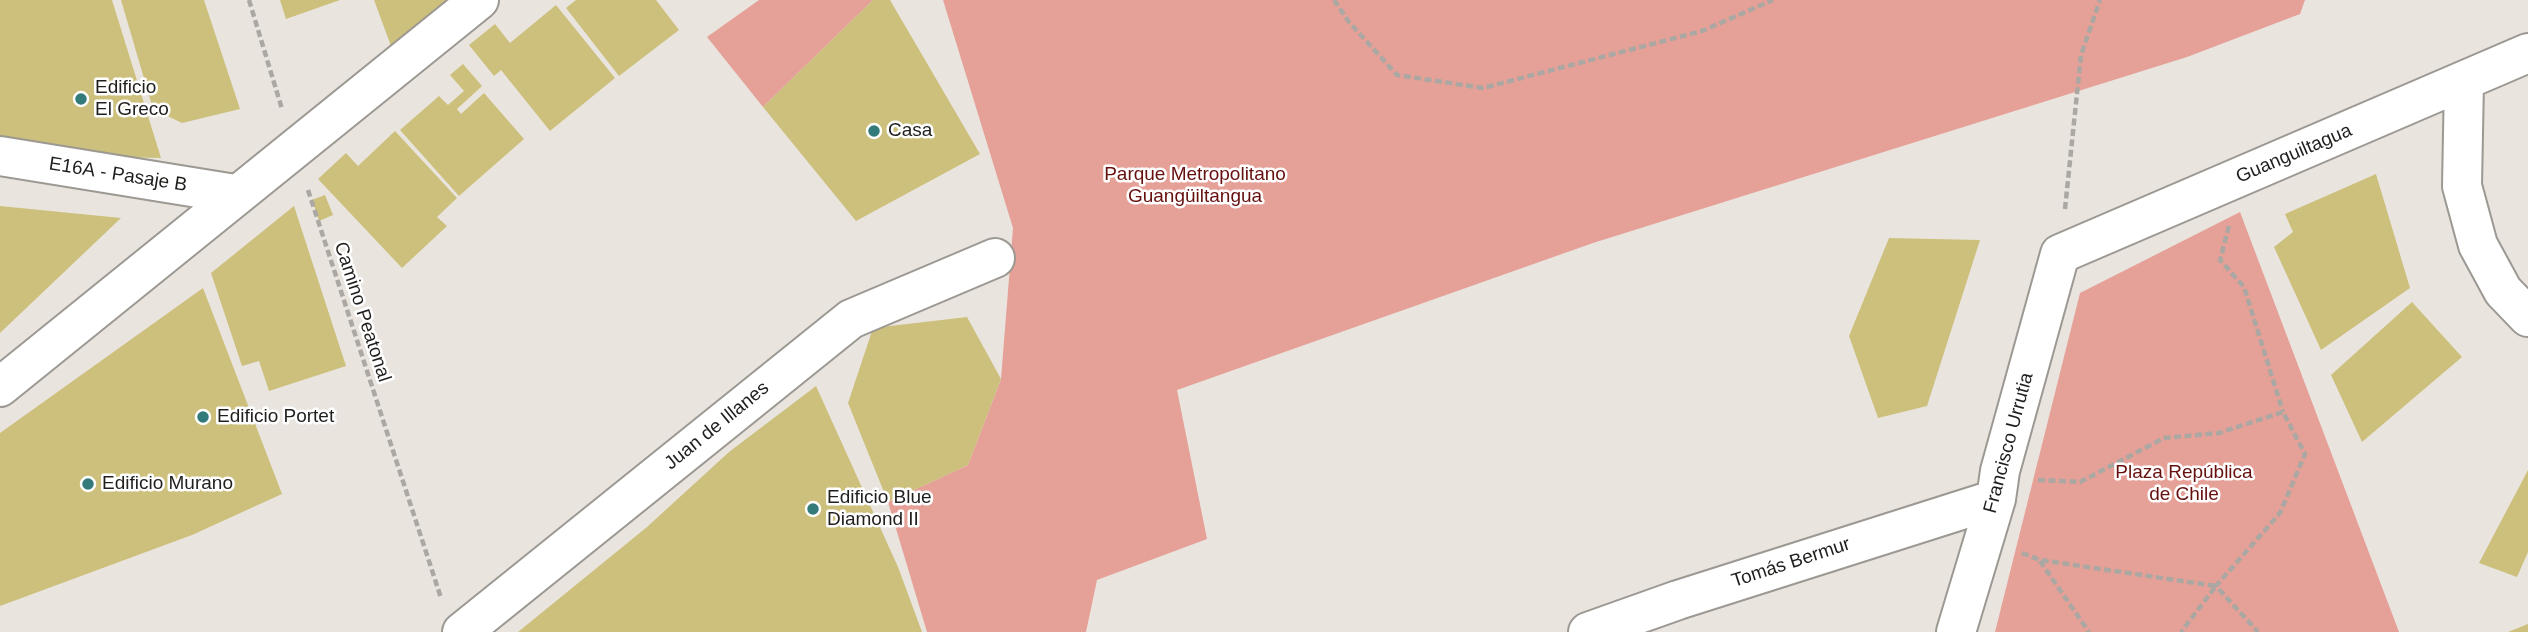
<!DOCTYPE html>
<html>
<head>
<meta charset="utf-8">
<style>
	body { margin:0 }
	canvas { display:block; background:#e9e4de }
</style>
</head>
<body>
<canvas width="2528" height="632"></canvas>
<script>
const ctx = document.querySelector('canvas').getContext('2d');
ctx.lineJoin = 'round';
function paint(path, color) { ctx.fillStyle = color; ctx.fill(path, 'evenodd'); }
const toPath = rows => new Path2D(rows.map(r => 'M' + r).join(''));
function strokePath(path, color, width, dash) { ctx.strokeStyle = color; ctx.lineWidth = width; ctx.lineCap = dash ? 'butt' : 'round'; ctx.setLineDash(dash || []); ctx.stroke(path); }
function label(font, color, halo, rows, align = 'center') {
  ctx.font = font + ' Helvetica,sans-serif'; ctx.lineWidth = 5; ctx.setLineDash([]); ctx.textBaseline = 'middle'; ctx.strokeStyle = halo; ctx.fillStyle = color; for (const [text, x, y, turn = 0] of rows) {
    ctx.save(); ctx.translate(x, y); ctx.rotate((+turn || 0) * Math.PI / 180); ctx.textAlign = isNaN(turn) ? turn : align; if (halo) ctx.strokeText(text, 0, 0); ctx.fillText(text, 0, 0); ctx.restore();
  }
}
paint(toPath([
	[759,0,873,0,763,107,707,37],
	[943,0,2305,0,2300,14,2187,57,1593,243,1177,390,1207,539,1097,580,1086,632,927,632,888,502,968,465,1001,379,1013,228],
	[2240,212,2399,632,1995,632,2080,293]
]), '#e5a097');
paint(toPath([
	[0,0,112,0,161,158,39,155,0,147],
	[121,0,204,0,240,109,182,123,153,109],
	[280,0,340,0,286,19],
	[374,0,461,0,395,57],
	[576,0,656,0,679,30,619,76,566,8],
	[873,0,890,0,980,154,856,221,763,107],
	[556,5,615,78,550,131,501,70,494,76,469,45,495,24,510,43],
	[463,64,482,86,457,109,461,114,484,93,524,139,459,196,400,130,439,96,448,105,464,91,450,75],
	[395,131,457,198,437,217,447,226,402,268,318,179,346,153,358,166],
	[2376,174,2410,288,2321,350,2274,247,2293,232,2285,214],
	[325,195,333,215,319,221,312,200],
	[0,206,121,218,0,333],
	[294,206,346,366,269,391,259,361,242,366,211,273],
	[1889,238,1980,240,1927,406,1878,418,1849,336],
	[203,288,282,494,192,535,0,606,0,433],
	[2412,302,2462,357,2362,442,2331,375],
	[967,317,1001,379,968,465,888,502,848,403,873,328],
	[816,386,898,567,922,632,518,632,647,527,729,452],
	[2528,470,2528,552,2517,577,2479,563],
	[2528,624,2528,632,2508,632]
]), '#cdc07c');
const minor = toPath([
	[2464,81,2462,186,2478,245,2503,291,2528,317],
	[0,156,235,194],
	[0,387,479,0],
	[462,632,851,319,995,258],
	[1588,632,1678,600,1996,499],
	[1956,632,1996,499,2000,471,2060,254,2528,53]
]);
strokePath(minor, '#9c9892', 42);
strokePath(toPath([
	[249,0,282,109],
	[1334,0,1349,22,1397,75,1483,88,1702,31,1773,0],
	[308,190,441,598],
	[2065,209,2081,55,2100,0],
	[2229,226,2220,260,2244,287,2283,412],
	[2038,480,2080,482,2164,438,2219,433,2283,412,2305,454,2280,513,2216,586,2258,632],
	[2022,553,2040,560,2216,586,2181,632],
	[2040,561,2089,632]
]), '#aba7a2', 4.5, [7, 3.5]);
strokePath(minor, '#fff', 38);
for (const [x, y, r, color] of [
	[81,99,7,"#327b7a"],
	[874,131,7,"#327b7a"],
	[203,417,7,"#327b7a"],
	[88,484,7,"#327b7a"],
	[813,509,7,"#327b7a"]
]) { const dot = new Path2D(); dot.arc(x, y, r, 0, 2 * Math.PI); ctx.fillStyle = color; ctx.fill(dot); strokePath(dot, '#fff', 2.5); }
label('19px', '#211f1d', '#fff', [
	["Edificio",95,88],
	["El Greco",95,110],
	["Casa",888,131],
	["Edificio Portet",217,417],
	["Edificio Murano",102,484],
	["Edificio Blue",827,498],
	["Diamond II",827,520]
], 'left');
label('19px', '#211f1d', '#fff', [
	["Guanguiltagua",2294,154,-23],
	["E16A - Pasaje B",118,175,9],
	["Camino Peatonal",362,312,72],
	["Juan de Illanes",717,426,-39],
	["Francisco Urrutia",2009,443,-75],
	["Tomás Bermur",1791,563,-18]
]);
label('19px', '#66100e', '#fff', [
	["Parque Metropolitano",1195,175],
	["Guangüiltangua",1195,197],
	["Plaza República",2184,473],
	["de Chile",2184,495]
]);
</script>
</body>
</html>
